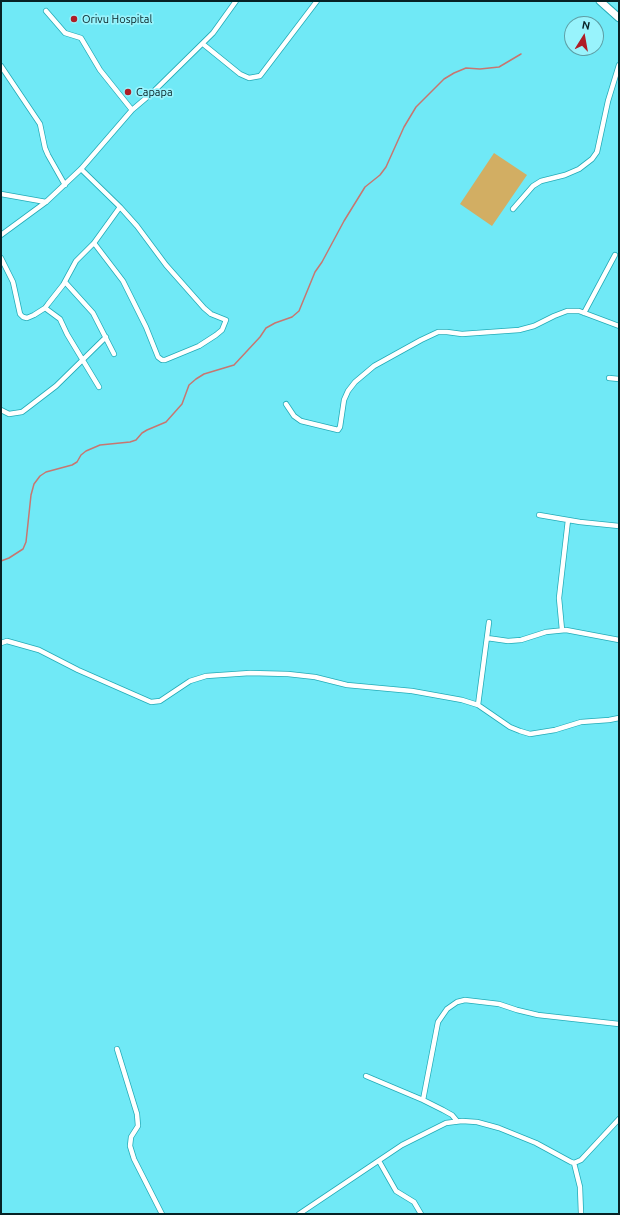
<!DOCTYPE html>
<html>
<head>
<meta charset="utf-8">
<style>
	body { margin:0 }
	#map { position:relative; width:620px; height:1215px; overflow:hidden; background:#70e9f6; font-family:Ubuntu,sans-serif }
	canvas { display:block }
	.frame { position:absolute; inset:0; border:2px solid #072225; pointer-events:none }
	.north { position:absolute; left:564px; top:16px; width:40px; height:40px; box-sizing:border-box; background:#98f3fc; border:1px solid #5e9fa6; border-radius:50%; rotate:11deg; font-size:11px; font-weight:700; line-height:16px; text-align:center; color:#072225 }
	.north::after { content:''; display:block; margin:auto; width:14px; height:18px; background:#af1d26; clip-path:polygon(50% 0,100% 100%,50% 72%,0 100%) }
</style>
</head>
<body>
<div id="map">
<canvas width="620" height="1215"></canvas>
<div class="frame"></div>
<div class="north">N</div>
</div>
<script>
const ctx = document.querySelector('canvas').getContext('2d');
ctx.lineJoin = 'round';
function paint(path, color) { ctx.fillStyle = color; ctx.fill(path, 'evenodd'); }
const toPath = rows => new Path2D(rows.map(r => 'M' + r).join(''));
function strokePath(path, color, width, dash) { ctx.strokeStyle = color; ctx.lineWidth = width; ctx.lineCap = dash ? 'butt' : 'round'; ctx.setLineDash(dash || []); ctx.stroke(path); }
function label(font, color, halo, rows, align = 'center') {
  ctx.font = font + ' Ubuntu,sans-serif'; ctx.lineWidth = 3.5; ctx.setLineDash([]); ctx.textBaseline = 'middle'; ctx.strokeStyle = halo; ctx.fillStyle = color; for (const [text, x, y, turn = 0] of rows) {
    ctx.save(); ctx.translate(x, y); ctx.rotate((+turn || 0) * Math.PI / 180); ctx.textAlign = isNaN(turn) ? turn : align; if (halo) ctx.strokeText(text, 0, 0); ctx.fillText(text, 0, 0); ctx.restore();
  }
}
paint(toPath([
	[494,153,527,175,492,226,460,204]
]), '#d2ae63');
strokePath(toPath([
	[1,561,9,558,23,549,26,542,31,495,34,484,40,476,46,472,72,465,77,462,81,455,86,451,100,445,130,442,136,440,142,433,147,430,166,422,182,404,189,385,196,379,204,374,234,365,260,337,266,328,275,323,292,317,299,311,315,272,322,262,344,221,365,187,380,175,386,167,404,127,416,107,444,79,454,73,466,68,480,69,499,67,521,54]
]), '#c77670', 1.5);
const street = toPath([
	[46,11,65,33,81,38,100,70,132,110],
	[203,44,240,74,249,78,260,76,317,1],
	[1,66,40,124,45,148,48,155,65,185],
	[81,169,120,207,137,226,166,265,204,308,211,314,226,320,222,330,216,335,199,346,165,360,162,360,158,357,146,327,123,281,94,243],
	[1,194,46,202],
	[513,209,533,186,541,181,565,175,579,169,592,159,597,152,608,101,619,65],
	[1,235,46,202,81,169,132,110,152,93,213,33,236,1],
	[1,258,13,282,20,314,23,317,27,318,34,315,45,308,48,304,63,285,76,261,94,243,120,207],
	[65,282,93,313,114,354],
	[45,308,60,319,67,334,99,387],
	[584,313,615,255],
	[609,378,619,379],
	[286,404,294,416,301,421,338,430,340,427,344,400,348,391,355,382,374,366,421,340,438,332,447,332,462,334,519,330,534,326,554,316,567,311,579,311,619,326],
	[1,410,9,414,22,412,26,409,56,386,106,337],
	[539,515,580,522,619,526],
	[562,630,559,598,568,520],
	[487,638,508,641,521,640,546,632,566,630,619,640],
	[1,643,7,641,39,650,78,670,151,702,160,701,190,681,206,676,250,673,288,674,315,677,347,685,412,691,462,700,478,705,510,727,520,731,530,734,555,730,581,722,609,720,619,718],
	[478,705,489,622],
	[117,1049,137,1114,138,1126,131,1137,130,1146,134,1159,162,1214],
	[366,1076,423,1100,443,1110,452,1115,457,1121],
	[423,1100,438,1022,447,1009,457,1002,465,1000,499,1004,517,1010,538,1015,619,1024],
	[379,1161,396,1191,414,1202,421,1214],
	[574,1163,580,1187,581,1214],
	[299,1214,402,1145,446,1123,462,1121,477,1122,499,1128,536,1143,571,1162,574,1163,581,1160,619,1119]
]);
const secondary = toPath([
	[600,1,619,18]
]);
strokePath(street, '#22abb7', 6);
strokePath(secondary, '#22abb7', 9);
strokePath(street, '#fff', 4.5);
strokePath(secondary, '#fff', 7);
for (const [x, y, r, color] of [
	[74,19,4,"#af1d26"],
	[128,92,4,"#af1d26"]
]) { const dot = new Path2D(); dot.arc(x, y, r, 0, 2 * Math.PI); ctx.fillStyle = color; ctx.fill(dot); strokePath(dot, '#98f3fc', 1.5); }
label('11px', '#072225', '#98f3fc', [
	["Orivu Hospital",82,19],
	["Capapa",136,92]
], 'left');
</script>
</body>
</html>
